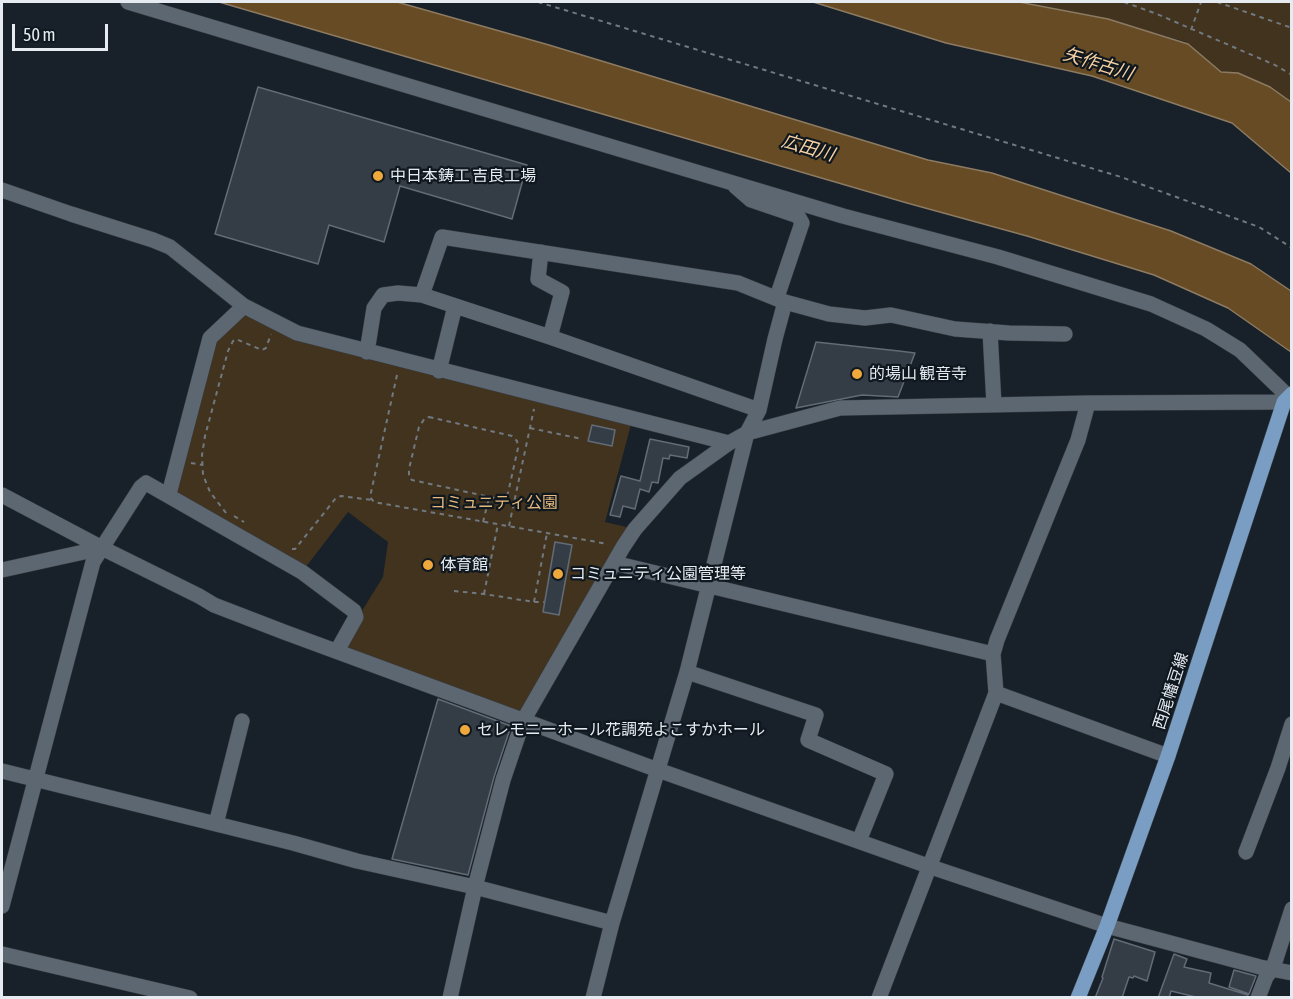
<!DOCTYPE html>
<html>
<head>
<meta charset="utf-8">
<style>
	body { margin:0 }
	#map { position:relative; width:1293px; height:999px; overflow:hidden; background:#182029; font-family:"Asap Condensed",sans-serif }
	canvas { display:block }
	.frame { position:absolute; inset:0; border:3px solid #e5ebf1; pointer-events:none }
	.scale { position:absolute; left:12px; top:24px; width:96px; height:27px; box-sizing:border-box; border:3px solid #e5ebf1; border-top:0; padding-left:8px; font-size:18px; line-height:21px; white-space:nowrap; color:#e5ebf1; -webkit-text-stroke:4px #0f171f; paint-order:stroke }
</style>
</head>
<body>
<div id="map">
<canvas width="1293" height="999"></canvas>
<div class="frame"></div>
<div class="scale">50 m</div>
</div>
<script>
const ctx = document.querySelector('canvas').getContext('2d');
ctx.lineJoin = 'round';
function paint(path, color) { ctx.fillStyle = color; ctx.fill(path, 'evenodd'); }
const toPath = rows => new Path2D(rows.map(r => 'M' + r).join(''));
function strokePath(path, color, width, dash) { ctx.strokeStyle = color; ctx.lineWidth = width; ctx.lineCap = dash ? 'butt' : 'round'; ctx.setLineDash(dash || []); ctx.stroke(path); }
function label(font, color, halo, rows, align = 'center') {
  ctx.font = font + ' "Asap Condensed","Noto Sans JP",sans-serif'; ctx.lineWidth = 4.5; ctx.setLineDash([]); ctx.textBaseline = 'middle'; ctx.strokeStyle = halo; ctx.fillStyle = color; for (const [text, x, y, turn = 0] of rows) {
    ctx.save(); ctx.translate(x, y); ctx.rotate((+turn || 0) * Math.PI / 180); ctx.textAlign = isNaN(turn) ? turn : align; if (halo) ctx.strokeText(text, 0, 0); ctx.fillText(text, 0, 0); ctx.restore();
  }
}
paint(toPath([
	[1025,2,1287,2,1291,3,1291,102,1268,86,1238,73,1221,72,1186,42,1107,19],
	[244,306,297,333,633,417,605,522,635,529,523,721,337,651,383,577,388,542,348,512,302,572,169,494,210,338]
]), '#42331e');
const water = toPath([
	[219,2,397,2,549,45,928,160,992,173,1171,231,1251,264,1291,291,1291,352,1228,308,1154,275,1027,236,907,203,219,2],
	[813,2,1019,2,1108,19,1188,44,1221,72,1238,73,1270,87,1291,102,1291,173,1232,123,1092,76,946,43,813,2]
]);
paint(water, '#664b25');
strokePath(water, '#8c7b62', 1.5);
const building = toPath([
	[258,87,527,165,512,219,400,186,384,242,329,225,318,264,215,234,258,87],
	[816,342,899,351,915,353,898,397,862,395,796,408,816,342],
	[592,425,615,430,612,446,588,441,592,425],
	[650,439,689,447,687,458,670,455,669,459,663,458,658,483,652,482,649,492,640,489,635,509,623,506,620,517,610,515,621,476,640,481,650,439],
	[555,542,572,545,559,615,543,612,555,542],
	[438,699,511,726,494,777,468,875,392,859,438,699],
	[1114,939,1155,952,1147,981,1134,976,1133,978,1129,977,1122,998,1095,998,1103,978,1102,977,1114,939],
	[1174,954,1187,959,1184,967,1211,973,1209,983,1248,995,1247,998,1200,998,1171,991,1169,998,1158,998,1174,954],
	[1234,970,1256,976,1249,994,1229,987,1234,970]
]);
paint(building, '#343d46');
strokePath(building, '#626b76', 1.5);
const minor = toPath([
	[128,2,843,216,998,257,1151,304,1206,329,1240,350,1292,400],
	[735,186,751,200,798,216,802,223,777,297],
	[2,190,71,214,153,240,170,247,244,306,297,333,729,443],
	[541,252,538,279,562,292,550,337],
	[422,295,550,337,759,410],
	[785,302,829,314,865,318,891,315,955,329,1009,333,1065,334],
	[990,331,994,405],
	[367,352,374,308,383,295,398,293,422,295,442,237,738,283,785,302,775,339,759,410,747,433,687,672,612,923,593,998],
	[439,371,455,306],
	[169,494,210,338,244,306],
	[2,495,102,548,199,596,214,605,284,632,658,770,928,866,1107,926,1260,967,1292,973],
	[614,563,993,654],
	[2,570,102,548],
	[687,672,816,715,808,740,886,774,859,841],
	[996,693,1168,756],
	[2,771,293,843,357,861,475,887,612,923],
	[216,824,242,721],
	[1246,852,1278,768,1292,724],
	[2,906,93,562,141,487,146,483,302,572,354,611,356,617,337,651],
	[2,954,190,998],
	[450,998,475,887,503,780,523,721,623,547,635,529,680,478,729,443,747,433,840,408,1088,403,1284,402],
	[879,998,996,693,993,654,997,640,1078,440,1088,403],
	[1258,998,1266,977,1273,968,1292,909]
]);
const major = toPath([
	[1078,998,1107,926,1168,756,1284,402,1292,394]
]);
strokePath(minor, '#363c43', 16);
strokePath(major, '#363c43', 16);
strokePath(toPath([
	[538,2,1121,177,1259,227,1292,248],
	[1124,2,1157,14,1275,65,1292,75],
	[1217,2,1292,28],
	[1191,30,1201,2],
	[397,375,370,497,374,502,608,544],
	[429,417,512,436,517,441,518,448,508,493,504,498,499,499,412,480,409,477,409,469,419,427,425,418,429,417],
	[530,428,582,439],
	[191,463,203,465],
	[226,513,210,492,203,475,202,455,205,436,228,351,233,341,236,339,262,350,266,348,271,334],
	[234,516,244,522],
	[483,522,489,498],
	[509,526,534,409],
	[292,549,295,549,336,498,341,496,372,500],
	[454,591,484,594,534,602,544,602],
	[484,594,498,524],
	[534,602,547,533]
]), '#717980', 2, [4.5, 4.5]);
strokePath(minor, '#5d6771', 15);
strokePath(major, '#799dc3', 15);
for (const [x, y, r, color] of [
	[378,176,6,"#eea83c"],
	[857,374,6,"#eea83c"],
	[428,565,6,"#eea83c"],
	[558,574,6,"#eea83c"],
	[465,730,6,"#eea83c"]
]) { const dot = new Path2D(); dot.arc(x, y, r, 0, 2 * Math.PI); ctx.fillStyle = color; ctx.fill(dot); strokePath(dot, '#0f171f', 2); }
label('16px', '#e5ebf1', '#0f171f', [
	["中日本鋳工 吉良工場",390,176],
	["的場山 観音寺",869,374],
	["体育館",440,565],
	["コミュニティ公園管理等",570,574],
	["セレモニーホール花調苑よこすかホール",477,730]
], 'left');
label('16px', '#e8b97c', '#0f171f', [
	["コミュニティ公園",494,503]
]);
label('16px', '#e5ebf1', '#0f171f', [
	["西尾幡豆線",1171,691,-72]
]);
label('italic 18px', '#f8d2a2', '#0f171f', [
	["矢作古川",1098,64,17],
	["広田川",808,148,16]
]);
</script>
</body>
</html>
